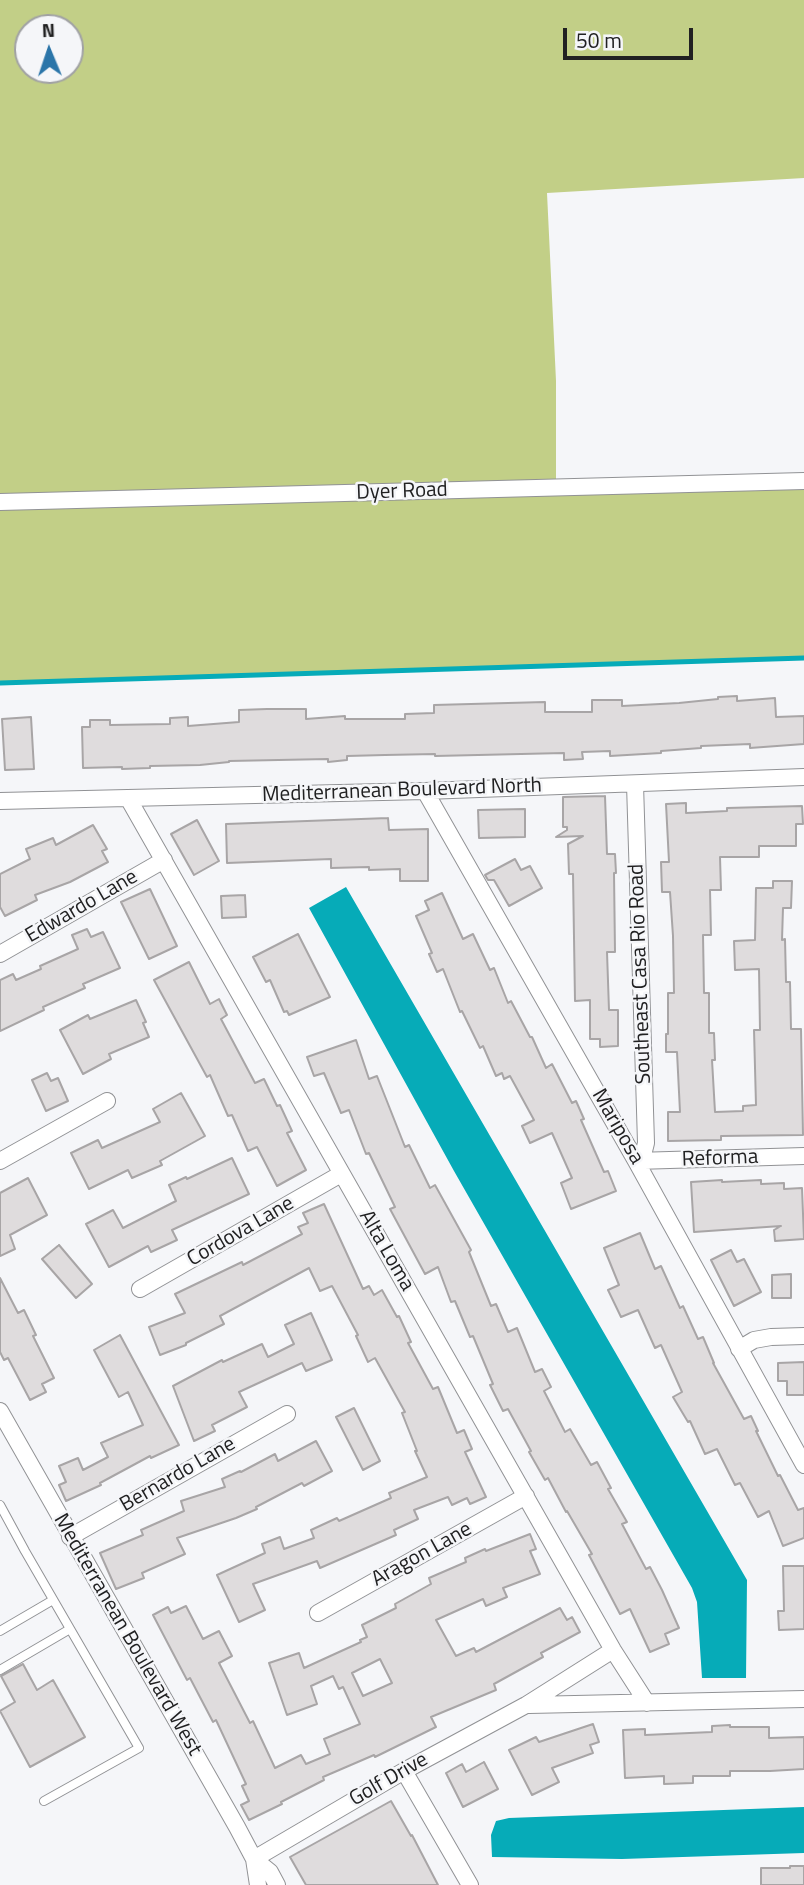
<!DOCTYPE html>
<html>
<head>
<meta charset="utf-8">
<style>
	body { margin:0 }
	#map { position:relative; width:804px; height:1885px; overflow:hidden; background:#f5f6f9; font-family:"Titillium Web",sans-serif }
	canvas { display:block }
	.north { position:absolute; left:14px; top:14px; width:70px; height:70px; box-sizing:border-box; background:#f5f6f9; border:2px solid #a0a1a3; border-radius:50%; rotate:358deg; font-size:19px; font-weight:700; line-height:28px; text-align:center; color:#212122 }
	.north::after { content:''; display:block; margin:auto; width:24px; height:32px; background:#2b75a9; clip-path:polygon(50% 0,100% 100%,50% 72%,0 100%) }
	.scale { position:absolute; left:563px; top:28px; width:130px; height:32px; box-sizing:border-box; border:4px solid #212122; border-top:0; padding-left:9px; font-size:21px; line-height:24px; white-space:nowrap; color:#212122; -webkit-text-stroke:5px #f5f6f9; paint-order:stroke }
</style>
</head>
<body>
<div id="map">
<canvas width="804" height="1885"></canvas>
<div class="north">N</div>
<div class="scale">50 m</div>
</div>
<script>
const ctx = document.querySelector('canvas').getContext('2d');
ctx.lineJoin = 'round';
function paint(path, color) { ctx.fillStyle = color; ctx.fill(path, 'evenodd'); }
const toPath = rows => new Path2D(rows.map(r => 'M' + r).join(''));
function strokePath(path, color, width, dash) { ctx.strokeStyle = color; ctx.lineWidth = width; ctx.lineCap = dash ? 'butt' : 'round'; ctx.setLineDash(dash || []); ctx.stroke(path); }
function label(font, color, halo, rows, align = 'center') {
  ctx.font = font + ' "Titillium Web",sans-serif'; ctx.lineWidth = 5; ctx.setLineDash([]); ctx.textBaseline = 'middle'; ctx.strokeStyle = halo; ctx.fillStyle = color; for (const [text, x, y, turn = 0] of rows) {
    ctx.save(); ctx.translate(x, y); ctx.rotate((+turn || 0) * Math.PI / 180); ctx.textAlign = isNaN(turn) ? turn : align; if (halo) ctx.strokeText(text, 0, 0); ctx.fillText(text, 0, 0); ctx.restore();
  }
}
paint(toPath([
	[0,0,804,0,804,178,547,193,556,381,556,491,804,481,804,657,0,682],
	[28,28,70,28,70,70,28,70]
]), '#c2cf87');
paint(toPath([
	[346,887,747,1580,746,1678,702,1678,697,1602,692,1588,454,1171,309,908],
	[804,1807,804,1853,622,1859,492,1857,491,1835,496,1821,509,1818]
]), '#06abb8');
strokePath(toPath([
	[0,683,804,658]
]), '#06abb8', 5);
const building = toPath([
	[737,696,737,701,775,698,776,717,804,716,804,744,750,748,750,744,701,746,701,748,661,751,661,753,610,756,610,751,582,752,583,759,564,760,564,753,435,756,435,754,385,755,347,756,347,760,328,762,328,759,229,761,229,762,200,765,150,766,150,768,122,769,122,767,83,768,82,727,90,727,90,720,110,720,110,725,170,724,170,718,188,717,188,726,239,722,239,710,267,709,306,709,306,719,345,716,345,719,405,719,405,714,434,713,434,705,545,702,545,712,592,712,592,700,622,700,622,706,679,703,718,699,718,697,737,696],
	[31,717,34,769,5,770,2,719,31,717],
	[605,796,607,854,615,854,616,873,614,873,615,952,607,952,609,1010,618,1010,618,1046,600,1047,600,1039,590,1039,590,1000,575,1001,573,874,569,874,568,844,583,836,556,837,567,830,567,827,563,827,563,797,605,796],
	[686,803,686,813,727,811,727,808,802,806,803,824,796,824,796,846,759,846,759,857,720,857,721,890,710,890,711,935,703,935,704,993,709,993,709,1033,714,1033,715,1060,712,1060,715,1112,743,1111,743,1106,756,1105,754,1030,760,1030,759,969,735,970,734,941,755,940,756,888,773,888,773,881,792,881,791,908,783,908,782,940,785,939,786,982,790,982,791,1029,801,1029,803,1135,721,1136,721,1140,668,1141,668,1112,680,1112,677,1052,666,1052,666,1034,668,1034,668,993,674,993,673,936,670,892,662,892,661,862,669,862,666,804,686,803],
	[525,809,525,837,479,838,478,810,525,809],
	[388,818,389,830,428,829,428,881,400,881,400,869,369,870,369,867,331,868,331,859,227,863,226,824,388,818],
	[197,820,219,861,194,875,171,834,197,820],
	[93,825,107,849,102,851,108,862,70,882,35,895,37,900,5,916,0,907,0,874,30,859,26,849,53,838,56,845,93,825],
	[515,859,521,870,530,866,542,888,509,906,494,880,488,880,485,875,515,859],
	[150,889,177,946,149,959,121,902,150,889],
	[442,893,463,939,473,934,490,970,494,968,508,1003,511,1001,530,1037,532,1037,546,1068,552,1064,572,1103,576,1101,584,1119,581,1120,604,1172,608,1171,616,1191,571,1209,561,1183,572,1178,552,1133,530,1143,522,1126,534,1120,510,1076,504,1079,502,1073,496,1076,483,1046,480,1048,462,1011,460,1012,443,969,437,972,429,954,432,953,416,916,429,910,425,901,442,893],
	[245,895,246,917,222,918,221,896,245,895],
	[87,929,91,937,103,932,120,968,83,984,85,988,43,1007,44,1010,0,1031,0,980,13,974,16,980,41,969,40,966,78,949,72,935,87,929],
	[298,934,330,997,289,1015,287,1011,284,1012,270,980,266,982,253,957,298,934],
	[189,962,210,1004,219,999,227,1015,221,1019,255,1083,264,1079,277,1106,280,1105,292,1131,287,1133,306,1170,277,1186,257,1147,248,1151,232,1115,228,1116,210,1075,207,1077,154,980,189,962],
	[136,1000,146,1022,143,1023,149,1037,109,1054,111,1059,83,1074,60,1030,88,1015,90,1019,136,1000],
	[356,1040,369,1079,377,1076,405,1147,409,1145,430,1188,435,1185,471,1250,469,1252,491,1306,496,1304,508,1332,517,1328,535,1372,542,1369,551,1387,544,1391,565,1432,570,1429,591,1465,597,1462,611,1488,608,1489,627,1522,622,1524,646,1569,650,1567,662,1590,679,1628,665,1634,669,1644,650,1652,630,1609,620,1614,589,1555,592,1554,567,1511,566,1512,548,1478,545,1480,529,1452,531,1451,508,1409,503,1411,490,1385,493,1384,473,1336,470,1337,455,1301,451,1302,438,1267,425,1274,390,1209,395,1207,369,1153,366,1154,349,1110,341,1113,324,1073,314,1076,307,1057,356,1040],
	[47,1073,51,1081,58,1078,68,1101,46,1111,32,1080,47,1073],
	[181,1093,205,1136,160,1161,162,1165,132,1178,128,1170,89,1189,71,1153,98,1140,102,1148,160,1122,153,1109,181,1093],
	[232,1158,249,1194,172,1230,177,1240,151,1252,148,1246,109,1267,86,1224,113,1210,123,1228,176,1201,169,1185,186,1177,187,1179,232,1158],
	[28,1178,47,1215,10,1235,15,1249,0,1256,0,1193,28,1178],
	[722,1180,722,1182,761,1180,761,1184,784,1183,784,1189,802,1188,804,1239,775,1241,774,1230,781,1226,694,1232,691,1182,722,1180],
	[324,1204,363,1289,369,1286,374,1295,382,1290,397,1317,399,1316,411,1342,408,1343,433,1389,438,1387,457,1433,464,1430,472,1449,465,1452,486,1497,470,1504,467,1498,452,1505,448,1497,414,1510,418,1519,394,1530,396,1535,320,1568,317,1561,253,1584,265,1610,239,1622,217,1575,265,1553,262,1544,280,1537,284,1549,314,1538,311,1530,337,1518,339,1521,391,1498,389,1493,427,1477,415,1451,417,1451,402,1413,405,1412,375,1358,368,1362,356,1336,358,1335,332,1286,320,1291,309,1268,220,1316,224,1324,186,1343,186,1345,160,1355,149,1327,185,1313,175,1294,242,1262,243,1265,302,1234,298,1227,308,1223,303,1213,324,1204],
	[640,1233,655,1269,661,1266,680,1308,683,1306,698,1339,703,1337,714,1363,713,1363,744,1419,751,1416,758,1431,756,1431,778,1476,780,1475,798,1510,804,1508,804,1538,783,1546,769,1511,758,1517,740,1483,735,1485,717,1449,705,1454,690,1421,688,1422,673,1397,682,1392,661,1345,655,1348,638,1310,621,1317,608,1290,619,1285,604,1248,640,1233],
	[59,1245,92,1284,76,1298,42,1259,59,1245],
	[731,1250,737,1262,744,1259,761,1292,734,1306,711,1260,731,1250],
	[791,1274,791,1298,772,1298,772,1275,791,1274],
	[0,1278,18,1313,24,1310,36,1335,33,1336,54,1378,42,1384,46,1392,30,1400,8,1358,4,1360,0,1352,0,1278],
	[311,1313,332,1360,306,1371,302,1363,239,1392,247,1407,212,1425,215,1431,194,1441,173,1386,222,1360,223,1362,262,1344,268,1357,294,1344,285,1325,311,1313],
	[120,1335,179,1445,151,1458,150,1456,100,1483,101,1485,66,1501,59,1485,66,1482,59,1466,78,1458,83,1470,108,1457,101,1443,143,1425,128,1392,119,1397,94,1350,120,1335],
	[804,1362,804,1395,787,1395,787,1381,778,1381,778,1363,804,1362],
	[354,1408,380,1461,363,1470,336,1417,354,1408],
	[316,1441,332,1471,304,1486,302,1483,256,1507,257,1509,236,1518,177,1538,185,1554,142,1573,144,1578,116,1589,100,1553,143,1535,141,1530,184,1511,181,1501,225,1487,222,1479,240,1471,241,1472,275,1454,278,1461,316,1441],
	[530,1534,536,1549,530,1551,540,1574,503,1588,507,1597,486,1606,483,1599,436,1620,456,1656,474,1648,476,1652,560,1608,567,1620,572,1617,580,1632,541,1653,543,1657,494,1684,496,1690,431,1717,436,1727,375,1757,374,1755,323,1777,324,1780,281,1802,282,1804,249,1820,241,1805,249,1801,242,1786,246,1784,216,1720,213,1722,190,1678,187,1680,153,1615,168,1607,171,1613,186,1606,203,1639,219,1631,232,1656,219,1663,250,1723,253,1721,275,1768,301,1755,306,1764,330,1754,324,1739,360,1724,343,1687,339,1689,333,1676,311,1686,317,1704,287,1715,269,1663,299,1653,304,1668,361,1642,360,1640,367,1637,362,1625,396,1608,395,1604,431,1584,429,1578,466,1562,465,1558,485,1549,486,1551,530,1534],
	[380,1659,392,1683,363,1696,352,1673,380,1659],
	[783,1566,804,1566,804,1629,779,1630,778,1611,784,1611,783,1566],
	[23,1664,37,1690,53,1680,85,1737,30,1767,0,1711,15,1702,1,1676,23,1664],
	[593,1724,599,1742,590,1745,593,1753,552,1768,559,1782,532,1795,509,1750,536,1737,539,1742,593,1724],
	[730,1725,730,1727,769,1727,769,1738,804,1737,804,1769,770,1771,730,1771,730,1776,693,1776,693,1783,664,1784,664,1776,625,1778,623,1730,645,1729,645,1735,712,1732,712,1726,730,1725],
	[484,1762,498,1789,463,1807,446,1773,462,1764,466,1772,484,1762],
	[391,1801,411,1836,412,1835,438,1885,306,1885,290,1857,391,1801],
	[790,1866,804,1866,804,1885,761,1885,761,1868,790,1868,790,1866]
]);
paint(building, '#dfdcdd');
strokePath(building, '#a8a5a6', 2);
const service = toPath([
	[0,1505,25,1551,139,1748,44,1801],
	[0,1631,53,1600],
	[0,1670,70,1629]
]);
const minor = toPath([
	[0,502,804,481],
	[635,784,646,1143,644,1151,636,1161],
	[425,791,636,1161,804,1465],
	[128,798,613,1650,647,1703],
	[0,801,425,791,804,777],
	[0,954,164,860],
	[0,1161,107,1101],
	[636,1161,804,1156],
	[140,1289,341,1174],
	[739,1349,754,1340,771,1337,804,1336],
	[0,1411,237,1827,254,1859,258,1885],
	[70,1537,287,1414],
	[318,1613,526,1496],
	[529,1705,804,1699],
	[404,1771,470,1885],
	[254,1859,404,1771,526,1705,613,1650],
	[254,1859,270,1872,277,1885]
]);
strokePath(service, '#919295', 10);
strokePath(minor, '#919295', 18);
strokePath(service, '#fff', 8);
strokePath(minor, '#fff', 16);
label('21px', '#212122', '#f5f6f9', [
	["Dyer Road",402,492,-2],
	["Mediterranean Boulevard North",402,791,-2],
	["Edwardo Lane",82,907,-30],
	["Southeast Casa Rio Road",641,974,-92],
	["Mariposa",617,1127,60],
	["Reforma",720,1159,-2],
	["Cordova Lane",241,1232,-30],
	["Alta Loma",386,1251,60],
	["Bernardo Lane",178,1475,-30],
	["Aragon Lane",422,1555,-29],
	["Mediterranean Boulevard West",127,1635,60],
	["Golf Drive",389,1780,-30]
]);
</script>
</body>
</html>
